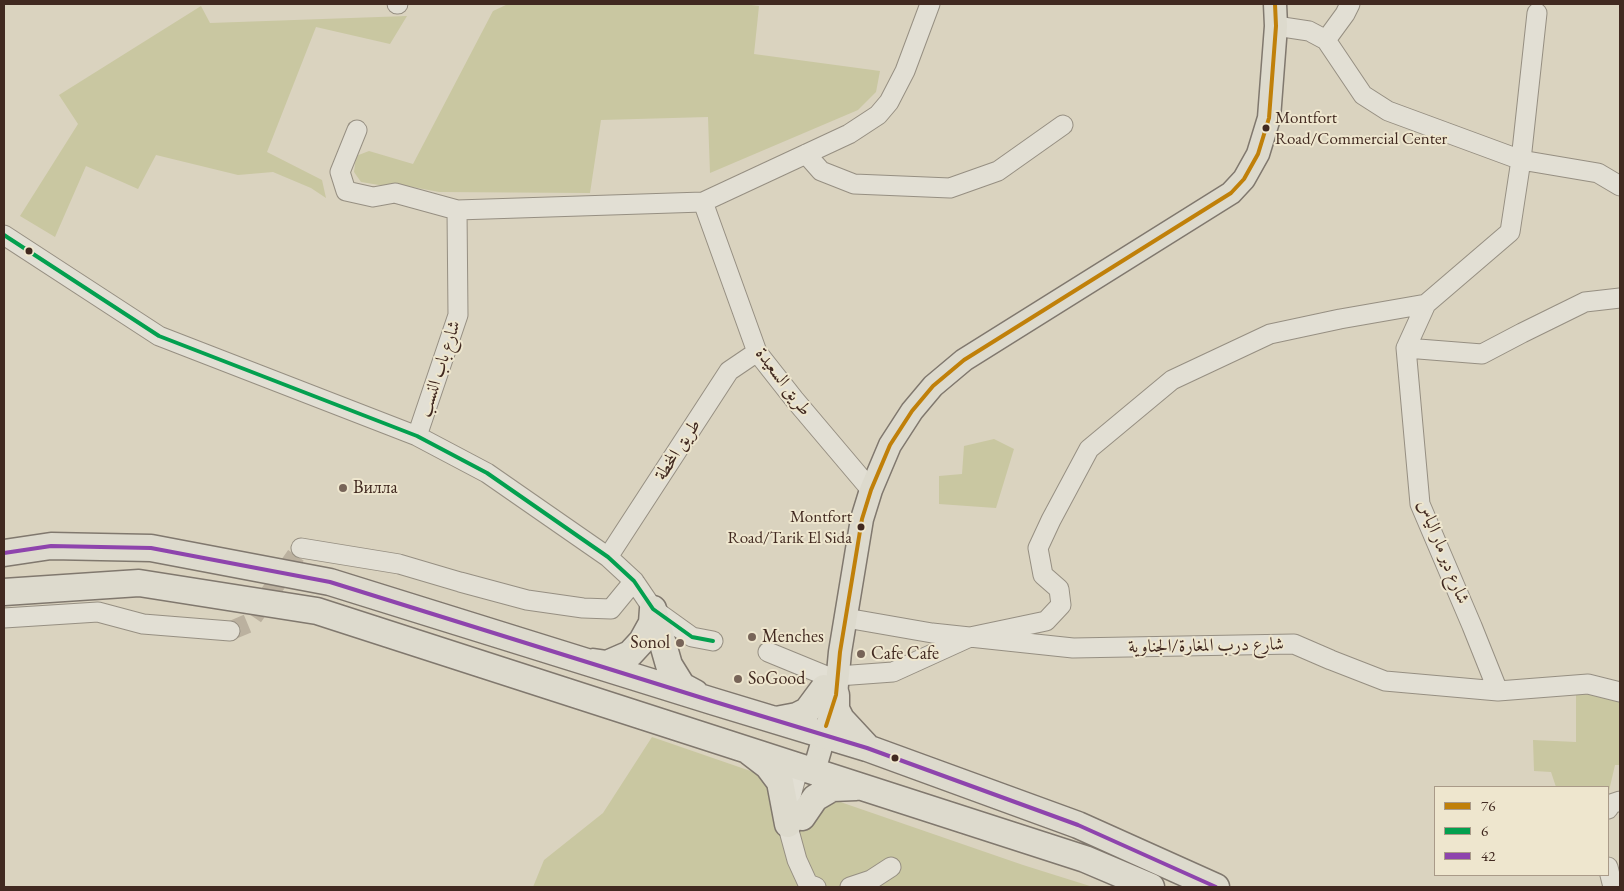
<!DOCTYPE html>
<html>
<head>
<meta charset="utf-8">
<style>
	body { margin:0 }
	#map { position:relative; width:1624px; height:891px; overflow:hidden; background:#dad3bf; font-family:"EB Garamond",serif }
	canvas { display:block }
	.frame { position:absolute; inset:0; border:5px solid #412920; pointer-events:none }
	.legend { position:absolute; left:1434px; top:786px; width:175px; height:90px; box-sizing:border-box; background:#eee6ce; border:1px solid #a99a88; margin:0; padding:6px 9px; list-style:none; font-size:15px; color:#412920 }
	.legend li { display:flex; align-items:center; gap:10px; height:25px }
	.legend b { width:25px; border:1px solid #a99a88 }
</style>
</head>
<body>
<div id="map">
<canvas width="1624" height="891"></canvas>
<div class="frame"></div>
<ul class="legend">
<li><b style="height:6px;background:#c0800a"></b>76</li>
<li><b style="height:6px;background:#03a04f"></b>6</li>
<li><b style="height:6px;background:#8e44ad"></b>42</li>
</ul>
</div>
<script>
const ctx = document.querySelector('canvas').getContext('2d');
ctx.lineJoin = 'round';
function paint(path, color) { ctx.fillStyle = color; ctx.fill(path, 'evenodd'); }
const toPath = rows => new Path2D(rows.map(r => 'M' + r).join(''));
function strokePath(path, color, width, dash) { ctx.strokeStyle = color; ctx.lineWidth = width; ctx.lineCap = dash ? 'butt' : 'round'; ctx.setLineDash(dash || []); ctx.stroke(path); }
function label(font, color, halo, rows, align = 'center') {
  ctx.font = font + ' "EB Garamond",Amiri,serif'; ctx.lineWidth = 4; ctx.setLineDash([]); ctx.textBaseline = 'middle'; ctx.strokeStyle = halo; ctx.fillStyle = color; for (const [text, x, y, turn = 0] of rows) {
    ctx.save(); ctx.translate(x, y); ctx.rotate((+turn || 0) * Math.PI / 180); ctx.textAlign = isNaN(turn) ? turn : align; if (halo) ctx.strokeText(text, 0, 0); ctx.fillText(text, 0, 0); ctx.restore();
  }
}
paint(toPath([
	[508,4,744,4,759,6,754,54,880,71,876,92,858,110,710,173,708,117,601,120,590,193,439,192,402,185,379,185,361,182,354,172,356,156,369,151,413,164,493,11],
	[201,6,210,23,407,16,390,44,316,27,267,152,322,180,326,198,311,188,273,172,238,175,156,155,138,189,86,166,55,237,20,216,78,124,59,95],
	[994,439,1014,449,996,508,939,504,939,476,962,474,964,446],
	[1576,691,1620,698,1620,765,1615,765,1608,795,1608,787,1556,787,1551,772,1534,771,1533,740,1576,742],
	[652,737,1023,865,1093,887,533,887,544,860,603,813]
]), '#c9c7a1');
strokePath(toPath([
	[230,631,249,623,301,548]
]), '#bbb19f', 19, [19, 9]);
const minor = toPath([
	[397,4,398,4],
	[1276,26,1309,31,1326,40,1363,95,1388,111,1521,160,1598,173,1620,186],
	[1326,40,1345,14,1350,4],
	[357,130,340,172,346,191,373,197,395,193,457,210,703,202,849,134,878,115,889,102,905,71,930,4],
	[806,154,821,171,854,184,950,188,998,171,1063,125],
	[703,202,757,352,794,399,871,490],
	[4,235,159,336,417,436,487,473,608,557,634,581,653,609,692,637,713,641],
	[1426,304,1406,348,1420,504,1472,626,1498,691],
	[1406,348,1482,354,1522,333,1585,302,1620,298],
	[417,436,458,315,457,210],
	[301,548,399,564,460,582,527,600,583,608,611,609,634,581],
	[608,557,729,371,757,352],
	[4,618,98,612,143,624,230,631],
	[846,618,932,633,1073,648,1294,644,1331,660,1385,681,1498,691,1588,684,1620,692],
	[768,652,829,677],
	[838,676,893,672,970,637,1046,621,1061,605,1059,589,1043,575,1038,548,1051,520,1089,449,1172,380,1270,334,1340,319,1426,304,1510,232,1521,160,1537,13],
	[799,766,788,807,788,827,797,860,808,884,816,887],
	[1608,809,1611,804,1620,801],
	[1608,867,1613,887],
	[850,887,871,880,891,867]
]);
const major = toPath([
	[814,771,836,695,840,652,862,519,871,490,890,445,912,411,933,386,964,360,1231,193,1244,179,1258,154,1269,118,1276,26,1275,4]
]);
const highway = toPath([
	[4,553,51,546,151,548,330,582,712,701,867,748,1078,825,1216,887],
	[4,592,139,583,317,611,1085,859,1151,887],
	[653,609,669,665,682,686,695,693],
	[593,662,607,664,630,654,642,641,652,623,653,609],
	[836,695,836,709,841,719,867,747],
	[776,720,797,716,807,711,824,688],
	[751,753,768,766,780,782,788,824],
	[802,817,815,798,832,788,856,787]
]);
strokePath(minor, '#968f82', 21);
strokePath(major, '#80786e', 25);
strokePath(highway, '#80786e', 29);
strokePath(minor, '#e2dfd4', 19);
strokePath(major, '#dddacd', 22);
strokePath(highway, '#dddacd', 26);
strokePath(toPath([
	[826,726,836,695,840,652,862,519,871,490,890,445,912,411,933,386,964,360,1231,193,1244,179,1258,154,1269,118,1276,26,1275,4]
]), '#c0800a', 4);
strokePath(toPath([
	[4,235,159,336,417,436,487,473,608,557,634,581,653,609,692,637,713,641]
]), '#03a04f', 4);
strokePath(toPath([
	[4,553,51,546,151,548,330,582,712,701,867,748,1078,825,1216,887]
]), '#8e44ad', 4);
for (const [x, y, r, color] of [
	[1266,128,4.5,"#412920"],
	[29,251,4.5,"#412920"],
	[343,488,5,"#776458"],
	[861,527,4.5,"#412920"],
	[752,637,5,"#776458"],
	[680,643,5,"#776458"],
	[861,654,5,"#776458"],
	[738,679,5,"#776458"],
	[895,758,4.5,"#412920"]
]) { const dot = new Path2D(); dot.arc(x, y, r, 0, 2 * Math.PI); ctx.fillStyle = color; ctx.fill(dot); strokePath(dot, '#eee6ce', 2); }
label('17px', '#412920', '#eee6ce', [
	["Montfort",1275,118],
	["Road/Commercial Center",1275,139],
	["Montfort",852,517,"right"],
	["Road/Tarik El Sida",852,538,"right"]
], 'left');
label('18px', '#412920', '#eee6ce', [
	["شارع باب النسب",440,369,-72],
	["طريق السعيدة",783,382,53],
	["طريق المخطة",678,450,-57],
	["شارع دير مار الياس",1443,552,68],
	["شارع درب المغارة/الجناوية",1206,646,-1]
]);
label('18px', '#412920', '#eee6ce', [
	["Вилла",353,488],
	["Menches",762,637],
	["Sonol",670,643,"right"],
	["Cafe Cafe",871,654],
	["SoGood",748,679]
], 'left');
</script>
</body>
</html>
